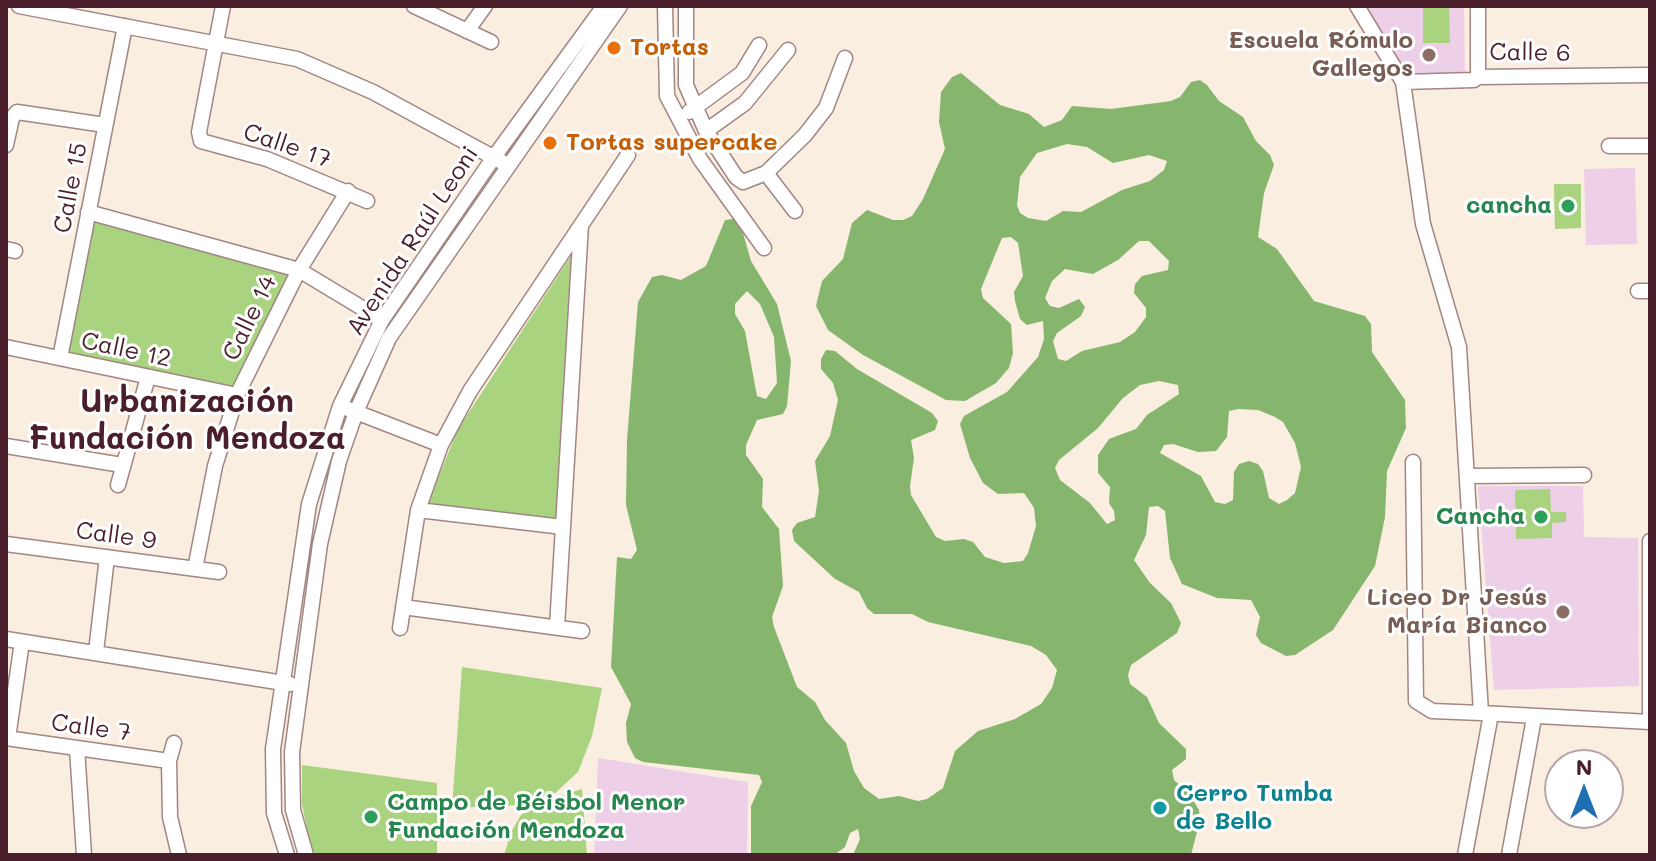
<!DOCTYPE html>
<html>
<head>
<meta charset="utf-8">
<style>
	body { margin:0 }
	#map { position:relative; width:1656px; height:861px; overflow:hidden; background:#f9eedf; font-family:Mali,sans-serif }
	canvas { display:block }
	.frame { position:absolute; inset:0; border:8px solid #4a1f2b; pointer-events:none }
	.north { position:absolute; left:1544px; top:749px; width:80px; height:80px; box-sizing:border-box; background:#fff; border:2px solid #b7a5aa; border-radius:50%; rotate:0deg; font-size:22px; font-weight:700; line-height:32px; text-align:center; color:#4a1f2b }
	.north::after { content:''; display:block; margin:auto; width:28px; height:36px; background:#1f6fb2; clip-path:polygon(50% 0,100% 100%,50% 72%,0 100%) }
</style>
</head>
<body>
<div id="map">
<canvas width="1656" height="861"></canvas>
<div class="frame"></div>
<div class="north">N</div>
</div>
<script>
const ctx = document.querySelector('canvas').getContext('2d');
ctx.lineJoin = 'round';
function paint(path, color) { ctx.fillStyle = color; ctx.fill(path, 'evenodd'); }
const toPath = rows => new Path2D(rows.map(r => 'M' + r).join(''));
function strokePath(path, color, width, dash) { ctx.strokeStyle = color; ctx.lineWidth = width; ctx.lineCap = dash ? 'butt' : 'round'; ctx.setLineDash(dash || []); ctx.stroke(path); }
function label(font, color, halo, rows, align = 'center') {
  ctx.font = font + ' Mali,sans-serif'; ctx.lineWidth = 6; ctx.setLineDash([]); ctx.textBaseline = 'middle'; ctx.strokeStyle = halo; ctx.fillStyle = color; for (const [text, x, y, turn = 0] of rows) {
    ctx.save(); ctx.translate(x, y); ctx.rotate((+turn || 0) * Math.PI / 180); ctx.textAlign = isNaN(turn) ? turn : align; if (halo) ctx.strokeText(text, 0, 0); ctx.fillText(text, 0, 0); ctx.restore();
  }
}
paint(toPath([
	[1367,6,1464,6,1465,73,1403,74],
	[1635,168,1637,244,1586,245,1584,169],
	[1478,486,1583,486,1584,537,1638,538,1639,686,1494,690],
	[598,758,748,782,747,855,594,855]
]), '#edd0e8');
paint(toPath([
	[1423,6,1449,6,1450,43,1423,43],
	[1554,184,1581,184,1581,228,1555,229],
	[95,219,288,274,233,390,67,356],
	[571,256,557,522,428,503,458,429],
	[1550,489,1551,512,1566,512,1566,522,1552,523,1552,538,1516,539,1515,490],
	[462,667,602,688,592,736,578,772,553,795,521,805,452,808],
	[302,765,437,783,437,855,312,855,302,804],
	[582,789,587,855,504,855,511,832,521,815,540,802]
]), '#a9d37f');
paint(toPath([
	[961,73,1000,105,1029,114,1044,127,1062,120,1072,106,1111,109,1171,101,1180,97,1191,82,1200,80,1207,85,1219,101,1243,117,1256,141,1270,155,1274,165,1264,193,1258,237,1277,249,1314,301,1365,316,1371,324,1372,352,1405,400,1406,428,1387,471,1385,517,1375,566,1333,630,1295,655,1286,656,1261,643,1256,635,1260,617,1251,600,1217,598,1182,584,1170,558,1165,511,1158,506,1149,507,1146,535,1134,560,1150,583,1171,603,1181,623,1177,633,1131,665,1128,675,1130,684,1147,697,1159,723,1186,749,1186,759,1172,770,1174,780,1189,793,1199,810,1200,820,1191,855,853,855,860,839,858,829,850,833,845,847,834,855,751,855,751,806,762,782,759,775,643,762,635,758,627,742,626,723,631,704,611,667,617,557,631,559,637,550,626,505,627,440,638,302,652,277,662,275,681,280,706,266,725,220,733,219,741,226,751,261,777,304,791,361,787,406,783,414,757,420,746,445,746,455,763,479,762,507,779,529,783,586,772,617,774,627,797,687,815,702,825,720,846,743,854,771,864,788,879,799,899,796,918,801,927,799,943,788,955,751,978,731,1015,719,1041,704,1052,688,1057,670,1046,655,1031,646,928,622,912,614,874,614,867,608,859,592,835,579,794,541,792,530,797,523,815,517,819,491,815,461,830,436,838,400,833,383,821,369,821,359,826,350,835,351,857,369,932,413,938,421,935,430,911,440,914,458,910,486,911,495,936,537,945,541,964,539,973,542,985,557,1004,563,1023,561,1028,553,1036,526,1034,508,1024,493,998,494,983,483,970,458,960,424,964,416,1007,392,1038,357,1044,339,1043,321,1027,325,1020,319,1015,301,1014,292,1023,276,1018,243,1011,237,1002,238,981,289,983,298,1011,324,1013,353,1009,368,996,383,965,401,946,400,863,355,828,330,816,306,822,281,843,259,852,223,867,210,893,220,903,220,912,216,923,199,945,149,939,122,941,92,952,77],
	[1067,144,1087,147,1113,163,1149,155,1167,161,1164,170,1150,181,1122,190,1081,212,1063,211,1046,221,1028,218,1020,213,1017,205,1020,177,1037,153],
	[1139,241,1149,241,1169,261,1168,270,1142,276,1135,284,1134,293,1146,308,1146,317,1135,332,1120,342,1082,351,1066,361,1058,359,1053,341,1057,333,1081,316,1085,307,1079,299,1059,308,1050,306,1045,298,1052,281,1065,269,1093,274,1118,260],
	[747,291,760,304,774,337,777,383,766,399,757,396,745,331,735,314,735,304],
	[1159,381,1178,385,1179,394,1147,415,1136,429,1109,439,1098,455,1098,473,1110,487,1109,503,1114,511,1115,520,1107,524,1090,503,1060,480,1055,468,1059,460,1098,428,1123,398,1140,385],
	[1238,409,1258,410,1275,417,1283,422,1295,443,1301,467,1295,493,1287,500,1279,504,1269,498,1263,471,1258,464,1249,461,1239,464,1234,472,1233,500,1225,504,1215,502,1201,476,1160,453,1164,445,1173,444,1198,452,1216,451,1227,437,1229,411]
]), '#86b56e');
const minor = toPath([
	[19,6,297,59,373,92,502,162],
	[223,6,199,132,201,141,267,159,367,201],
	[414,6,491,42],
	[665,6,667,96,700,159,764,248],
	[686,6,686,85,706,131,736,177,743,182,766,173,805,135,826,108,845,58],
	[1357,6,1403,82,1423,224,1459,347,1481,713,1650,722],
	[1478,6,1478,77,1650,75],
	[467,31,485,6],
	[1403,82,1474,80,1478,77],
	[689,112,742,73,759,45],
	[706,131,745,103,788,50],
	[6,145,12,118,17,112,105,125],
	[1609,146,1650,146],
	[766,173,795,211],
	[88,212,299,270,382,320],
	[6,249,15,251],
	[1638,291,1650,291],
	[6,347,237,395],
	[60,358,125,26],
	[348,409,441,445],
	[6,446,122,465],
	[1413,462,1416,701,1432,711,1481,713],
	[1469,476,1584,475],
	[118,485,148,377],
	[418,510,563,527],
	[1650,541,1650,718],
	[6,544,219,572],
	[195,569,215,466,237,395,299,270,348,191],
	[403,607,582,631],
	[557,627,581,225],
	[400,628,418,510,441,445,470,391,628,155],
	[6,639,290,684],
	[96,652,107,557],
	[6,738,169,761],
	[8,738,22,642],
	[174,743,169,761,170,817,179,855],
	[77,748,84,855],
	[287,855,274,813,273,749,309,504,340,406,382,320,494,157,604,6],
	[306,855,293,810,292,752,320,544,339,461,356,412,389,338,620,6],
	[1465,855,1491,714],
	[1509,855,1534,718]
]);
strokePath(minor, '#a28685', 17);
strokePath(minor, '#fff', 14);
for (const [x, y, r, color] of [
	[614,48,8,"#e8710a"],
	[1429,55,8,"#8d6e63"],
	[550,143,8,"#e8710a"],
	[1568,206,8,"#2e9e5b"],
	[1541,517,8,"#2e9e5b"],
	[1563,612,8,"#8d6e63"],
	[1160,808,8,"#0f9aa8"],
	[371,817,8,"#2e9e5b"]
]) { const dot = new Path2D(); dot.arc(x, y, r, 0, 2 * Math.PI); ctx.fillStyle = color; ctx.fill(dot); strokePath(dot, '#fff', 3); }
label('bold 24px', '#785e54', '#fff', [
	["Escuela Rómulo",1413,41],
	["Gallegos",1413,69],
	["Liceo Dr Jesús",1547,598],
	["María Bianco",1547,626]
], 'right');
label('bold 24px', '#c56008', '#fff', [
	["Tortas",630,48],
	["Tortas supercake",566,143]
], 'left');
label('24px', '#4a1f2b', '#fff', [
	["Calle 6",1530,53,1],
	["Calle 17",287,146,19],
	["Calle 15",71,188,-79],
	["Avenida Raúl Leoni",413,241,-57],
	["Calle 14",250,318,-64],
	["Calle 12",126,350,12],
	["Calle 9",116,536,8],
	["Calle 7",91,728,8]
]);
label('bold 24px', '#27864d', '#fff', [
	["cancha",1552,206],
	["Cancha",1525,517],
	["Campo de Béisbol Menor",387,803,"left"],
	["Fundación Mendoza",387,831,"left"]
], 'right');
label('bold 24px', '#0d838f', '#fff', [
	["Cerro Tumba",1176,794],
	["de Bello",1176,822]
], 'left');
label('bold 32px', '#4a1f2b', '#fff', [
	["Urbanización",187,402],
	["Fundación Mendoza",187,439]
]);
</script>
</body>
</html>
